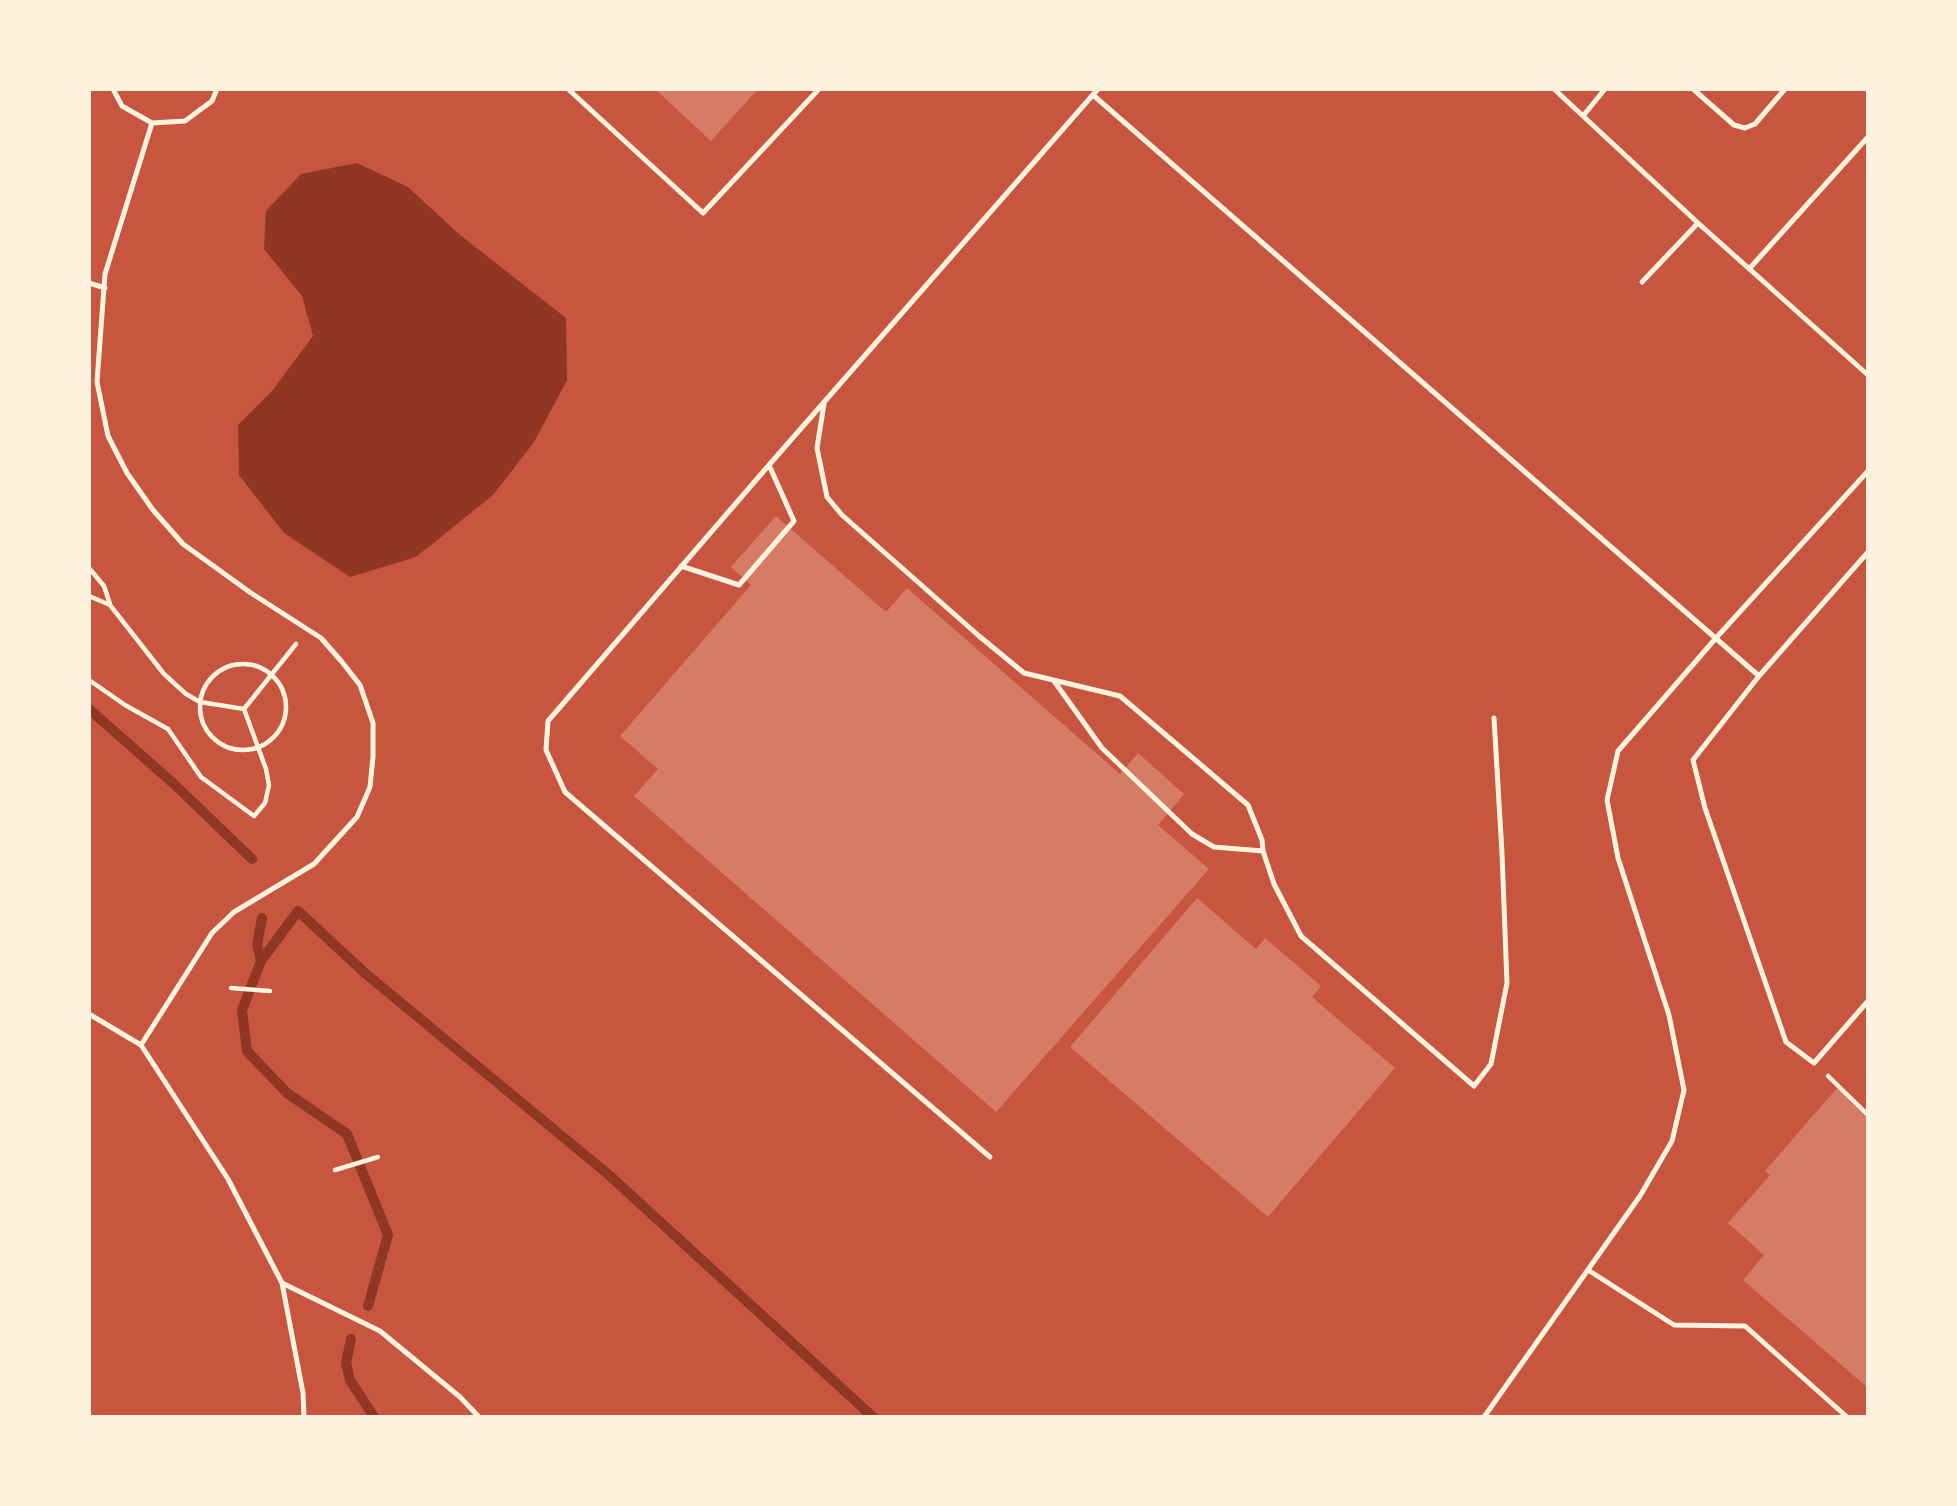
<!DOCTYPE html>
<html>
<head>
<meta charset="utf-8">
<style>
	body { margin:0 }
	#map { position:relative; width:1957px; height:1506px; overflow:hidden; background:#c8553d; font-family:"Roboto Condensed",sans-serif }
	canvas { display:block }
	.frame { position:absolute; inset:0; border:91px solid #fff3e0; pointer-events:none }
</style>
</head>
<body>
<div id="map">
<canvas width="1957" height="1506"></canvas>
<div class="frame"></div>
</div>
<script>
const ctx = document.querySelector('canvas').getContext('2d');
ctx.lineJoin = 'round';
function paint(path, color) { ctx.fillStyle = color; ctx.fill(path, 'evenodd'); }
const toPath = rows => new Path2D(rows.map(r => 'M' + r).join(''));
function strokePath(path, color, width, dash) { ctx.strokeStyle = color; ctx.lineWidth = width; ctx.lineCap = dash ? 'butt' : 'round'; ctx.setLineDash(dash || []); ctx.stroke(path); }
paint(toPath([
	[357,163,408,187,460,235,566,318,567,380,534,442,493,495,416,557,350,577,284,533,239,475,238,425,272,391,313,336,302,296,264,249,266,211,301,174]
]), '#8f3625');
strokePath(toPath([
	[89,709,174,784,252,859],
	[261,961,257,945,262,918],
	[368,1306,388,1235,347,1134,287,1093,247,1051,242,1010,261,961,298,911,366,974,609,1175,873,1417],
	[351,1339,346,1363,350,1380,374,1417]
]), '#8f3625', 10);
paint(toPath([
	[655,89,758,89,711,141],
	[776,516,886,612,907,588,1120,774,1138,753,1184,794,1158,825,1209,869,996,1112,634,796,658,769,620,736,751,585,731,567],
	[1197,898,1256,949,1265,938,1321,986,1312,997,1395,1068,1268,1217,1070,1047],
	[1837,1088,1864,1111,1868,1107,1868,1388,1743,1280,1764,1255,1728,1223,1770,1175,1765,1171]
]), '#d67c66');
strokePath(toPath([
	[89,568,104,586,110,604],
	[89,596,110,605,164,674,186,694,200,702,244,709],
	'200 707a43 43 0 1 1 86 0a43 43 0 1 1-86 0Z',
	[89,680,125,705,168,729,201,777,254,816,265,803,269,785,266,769,244,709,296,644],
	[231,988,270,991],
	[1828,1076,1868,1115],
	[335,1170,378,1157]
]), '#fff3e0', 4.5);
strokePath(toPath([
	[113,89,122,106,152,123,185,121,212,101,217,89],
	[568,89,703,213,819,89],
	[1554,89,1698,223,1868,375],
	[1693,89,1734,125,1745,128,1755,124,1785,89],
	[1093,95,1759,676,1693,760,1705,808,1786,1042,1814,1063,1868,1001],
	[1583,116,1605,89],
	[1749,269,1868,137],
	[1642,282,1698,223],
	[89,283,105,288],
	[824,404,817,448,827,497,842,515,979,636,1024,673,1120,696,1248,805,1262,840,1263,851,1274,884,1301,936,1474,1086,1491,1064,1507,983,1502,853,1494,718],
	[681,566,739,585,794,521,769,465],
	[1759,676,1868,552],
	[1054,681,1102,748,1192,834,1214,847,1263,851],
	[89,1014,141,1045,228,1179,282,1283,303,1393,304,1417],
	[141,1045,212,933,234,912,314,864,357,817,370,787,373,757,373,723,360,685,342,662,321,638,251,593,183,544,153,510,127,473,108,436,97,382,105,274,152,123],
	[990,1157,565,792,546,750,548,721,769,465,1098,89],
	[1588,1270,1674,1325,1745,1326,1847,1417],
	[282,1283,380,1331,460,1397,479,1417],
	[1484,1417,1640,1196,1672,1141,1684,1090,1669,1015,1618,858,1607,800,1618,751,1716,638,1868,471]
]), '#fff3e0', 5);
</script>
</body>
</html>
